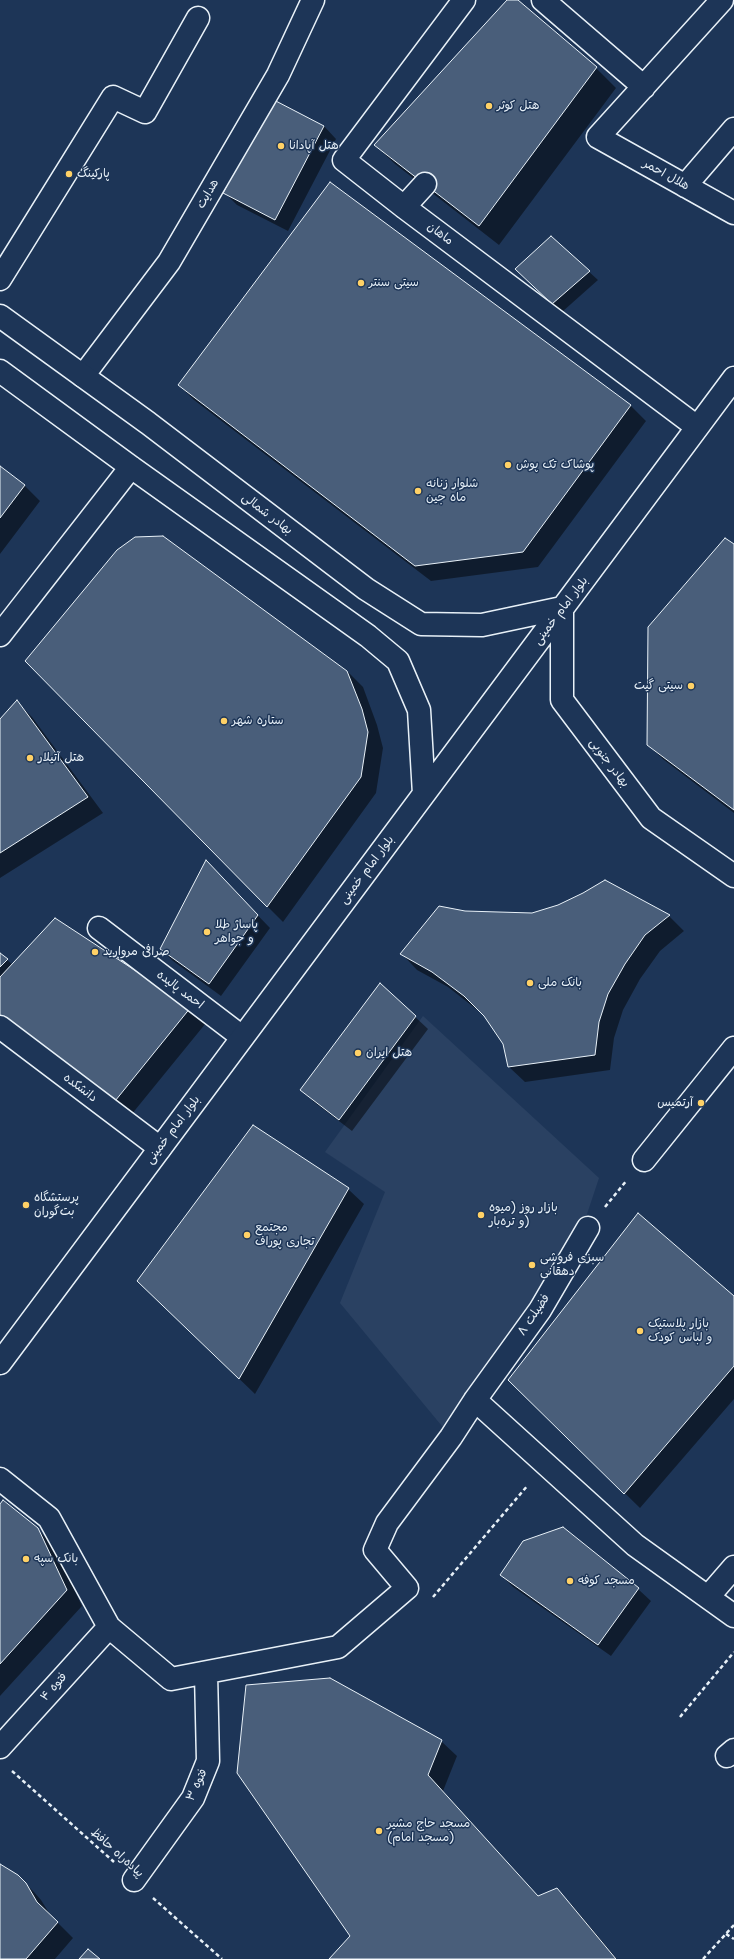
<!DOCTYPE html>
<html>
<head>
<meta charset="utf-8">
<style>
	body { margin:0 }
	canvas { display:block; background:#1d3557 }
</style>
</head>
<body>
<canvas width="734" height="1959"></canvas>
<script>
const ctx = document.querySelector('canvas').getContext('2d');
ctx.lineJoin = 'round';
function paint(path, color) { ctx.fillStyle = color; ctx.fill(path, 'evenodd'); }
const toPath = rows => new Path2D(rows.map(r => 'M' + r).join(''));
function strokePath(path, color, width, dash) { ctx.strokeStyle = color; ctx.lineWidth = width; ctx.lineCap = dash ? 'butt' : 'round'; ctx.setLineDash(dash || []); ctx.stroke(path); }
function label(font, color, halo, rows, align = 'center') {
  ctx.font = font + ' "Shantell Sans","Playpen Sans Arabic",sans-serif'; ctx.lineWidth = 3; ctx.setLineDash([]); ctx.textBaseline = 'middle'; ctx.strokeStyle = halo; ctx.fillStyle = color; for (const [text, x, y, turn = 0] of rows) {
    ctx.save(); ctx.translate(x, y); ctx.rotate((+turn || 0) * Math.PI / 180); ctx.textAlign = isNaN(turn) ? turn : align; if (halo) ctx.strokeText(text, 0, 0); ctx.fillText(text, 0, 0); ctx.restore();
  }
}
paint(toPath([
	[423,1016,599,1178,579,1238,451,1437,340,1303,385,1192,325,1152]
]), '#2a4162');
paint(toPath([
	[508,0,517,0,596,68,616,88,499,245,395,164,375,145],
	[324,126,336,139,288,231,237,205,225,193],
	[330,183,631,406,646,421,538,567,431,581,194,400,179,385],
	[551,237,598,280,562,312,525,278],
	[0,467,25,486,40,501,0,554],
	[734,546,734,813,664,760,648,745],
	[347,671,363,687,377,725,383,748,376,793,283,922,267,906],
	[17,702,32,717,103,813,0,878,0,720],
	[218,874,270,928,221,996,173,961,161,949],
	[465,912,669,916,684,931,660,951,640,979,623,1010,614,1038,610,1070,525,1082,509,1067,504,1043,485,1016,448,987,417,970,402,954],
	[0,954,13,965,190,1008,206,1023,127,1120,0,1022],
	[380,984,428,1029,352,1131,314,1102,302,1090],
	[348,1189,364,1204,255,1394,154,1297],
	[734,1297,734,1399,640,1508,509,1380],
	[0,1506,37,1529,53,1545,82,1606,0,1696],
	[501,1575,638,1589,651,1601,611,1656,513,1587],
	[441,1741,457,1756,443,1791,539,1897,557,1890,572,1905,617,1959,330,1959,351,1936],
	[0,1865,18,1876,34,1892,41,1900,51,1916,73,1938,55,1959,0,1959]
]), '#0007');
const building = toPath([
	[507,0,518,0,597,67,479,226,374,145,507,0],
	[272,99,324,126,275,220,223,193,272,99],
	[330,182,631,405,523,552,415,566,178,385,330,182],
	[551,236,590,271,552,304,515,269,551,236],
	[0,466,25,485,0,518,0,466],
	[163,536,347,671,362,709,368,732,361,777,267,907,25,661,117,550,135,537,163,536],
	[725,538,734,544,734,810,647,745,648,627,725,538],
	[17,700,88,797,0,853,0,719,17,700],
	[206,860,258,915,209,984,160,949,206,860],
	[605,880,670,915,645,935,625,964,608,994,599,1022,595,1055,508,1067,503,1044,484,1016,464,996,432,972,400,954,439,906,465,911,532,913,558,905,583,893,605,880],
	[55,918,191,1007,111,1106,0,1019,0,977,55,918],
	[0,953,8,959,0,967,0,953],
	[380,983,416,1016,339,1120,300,1090,380,983],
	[253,1125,349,1188,239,1379,137,1281,253,1125],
	[638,1213,734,1296,734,1366,624,1494,508,1380,638,1213],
	[3,1500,38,1528,67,1590,0,1664,0,1504,3,1500],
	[563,1527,639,1588,598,1645,500,1575,523,1541,563,1527],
	[330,1678,442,1740,428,1775,538,1896,557,1888,616,1959,329,1959,350,1936,237,1773,246,1685,330,1678],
	[0,1864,18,1875,26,1883,37,1902,58,1922,26,1959,0,1959,0,1864],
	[88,1949,100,1959,79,1959,88,1949]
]);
paint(building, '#495e7a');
strokePath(building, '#e8f1f8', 1);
const minor = toPath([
	[464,0,344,160,404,207,697,427],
	[543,0,644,87],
	[722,0,598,137,734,213],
	[685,186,734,129],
	[404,207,425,184],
	[0,279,113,97,145,112,198,18],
	[83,376,169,262,278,75,313,0],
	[99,928,242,1037],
	[0,1027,160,1148],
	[644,1160,734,1048],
	[475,1400,635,1545,734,1616],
	[0,1479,49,1518,109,1627,171,1679,338,1647,407,1588,375,1550,387,1523,451,1437,475,1400,540,1310,588,1228],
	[708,1597,734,1567],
	[0,1747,109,1627],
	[727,1756,734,1750],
	[134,1880,193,1798,208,1761,206,1673]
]);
const major = toPath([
	[0,316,148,423,366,589,421,624,482,625,562,608,562,700,651,818,734,876],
	[0,371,131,467,368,636,398,661,419,710,424,794],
	[0,635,131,467],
	[0,1363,734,378]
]);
strokePath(minor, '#e8f1f8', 25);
strokePath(major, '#e8f1f8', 25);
strokePath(toPath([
	[605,1207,627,1180],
	[433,1597,528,1485],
	[680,1717,734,1652],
	[12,1771,114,1862],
	[153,1898,222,1959],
	[726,1934,734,1939],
	[703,1959,734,1925]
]), '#e8f1f8', 2.5, [4, 3]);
strokePath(minor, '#1d3557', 22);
strokePath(major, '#1d3557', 22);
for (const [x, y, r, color] of [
	[489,106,4,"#ffd166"],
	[281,146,4,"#ffd166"],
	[69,174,4,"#ffd166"],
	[361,283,4,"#ffd166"],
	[508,465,4,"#ffd166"],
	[418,491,4,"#ffd166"],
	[691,686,4,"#ffd166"],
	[224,721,4,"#ffd166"],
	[30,758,4,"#ffd166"],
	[207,932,4,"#ffd166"],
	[95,952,4,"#ffd166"],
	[530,983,4,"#ffd166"],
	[358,1053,4,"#ffd166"],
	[701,1103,4,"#ffd166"],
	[26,1205,4,"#ffd166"],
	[481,1215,4,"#ffd166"],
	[247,1235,4,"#ffd166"],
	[532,1265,4,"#ffd166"],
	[640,1331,4,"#ffd166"],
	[26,1559,4,"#ffd166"],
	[570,1581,4,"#ffd166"],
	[379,1831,4,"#ffd166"]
]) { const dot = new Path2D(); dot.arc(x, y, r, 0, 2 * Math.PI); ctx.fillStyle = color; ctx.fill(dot); strokePath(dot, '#1d3557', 1.5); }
label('12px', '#e8f1f8', '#1d3557', [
	["هتل کوثر",497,106],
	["هتل آپادانا",289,146],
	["پارکینگ",77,174],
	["سیتی سنتر",369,283],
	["پوشاک تک پوش",516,465],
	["شلوار زنانه",426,484],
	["ماه جین",426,498],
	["سیتی گیت",683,686,"right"],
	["ستاره شهر",232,721],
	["هتل آتیلار",38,758],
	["پاساژ طلا",215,925],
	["و جواهر",215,939],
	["صرافی مروارید",103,952],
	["بانک ملی",538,983],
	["هتل ایران",366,1053],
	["آرتمیس",693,1103,"right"],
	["پرستشگاه",34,1198],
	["بت‌گوران",34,1212],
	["بازار روز (میوه",489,1208],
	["و تره‌بار)",489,1222],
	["مجتمع",255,1228],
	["تجاری پوراف",255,1242],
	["سبزی فروشی",540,1258],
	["دهقانی",540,1272],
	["بازار پلاستیک",648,1324],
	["و لباس کودک",648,1338],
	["بانک سپه",34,1559],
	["مسجد کوفه",578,1581],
	["مسجد حاج مشیر",387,1824],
	["(مسجد امام)",387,1838]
], 'left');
label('12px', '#e8f1f8', '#1d3557', [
	["هلال احمر",666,175,29],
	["هدایت",208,194,-60],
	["ماهان",440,234,37],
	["بهادر شمالی",267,514,37],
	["بلوار امام خمینی",561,611,-53],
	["بهادر جنوبی",609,763,53],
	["بلوار امام خمینی",367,870,-53],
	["احمد پالیده",180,990,37],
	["دانشکده",80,1088,37],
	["بلوار امام خمینی",173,1130,-53],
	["فضیلت ۸",534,1315,-56],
	["فتوه ۴",54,1687,-48],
	["فتوه ۳",197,1785,-65],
	["پیاده‌راه حافظ",117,1853,42]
]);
</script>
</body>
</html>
